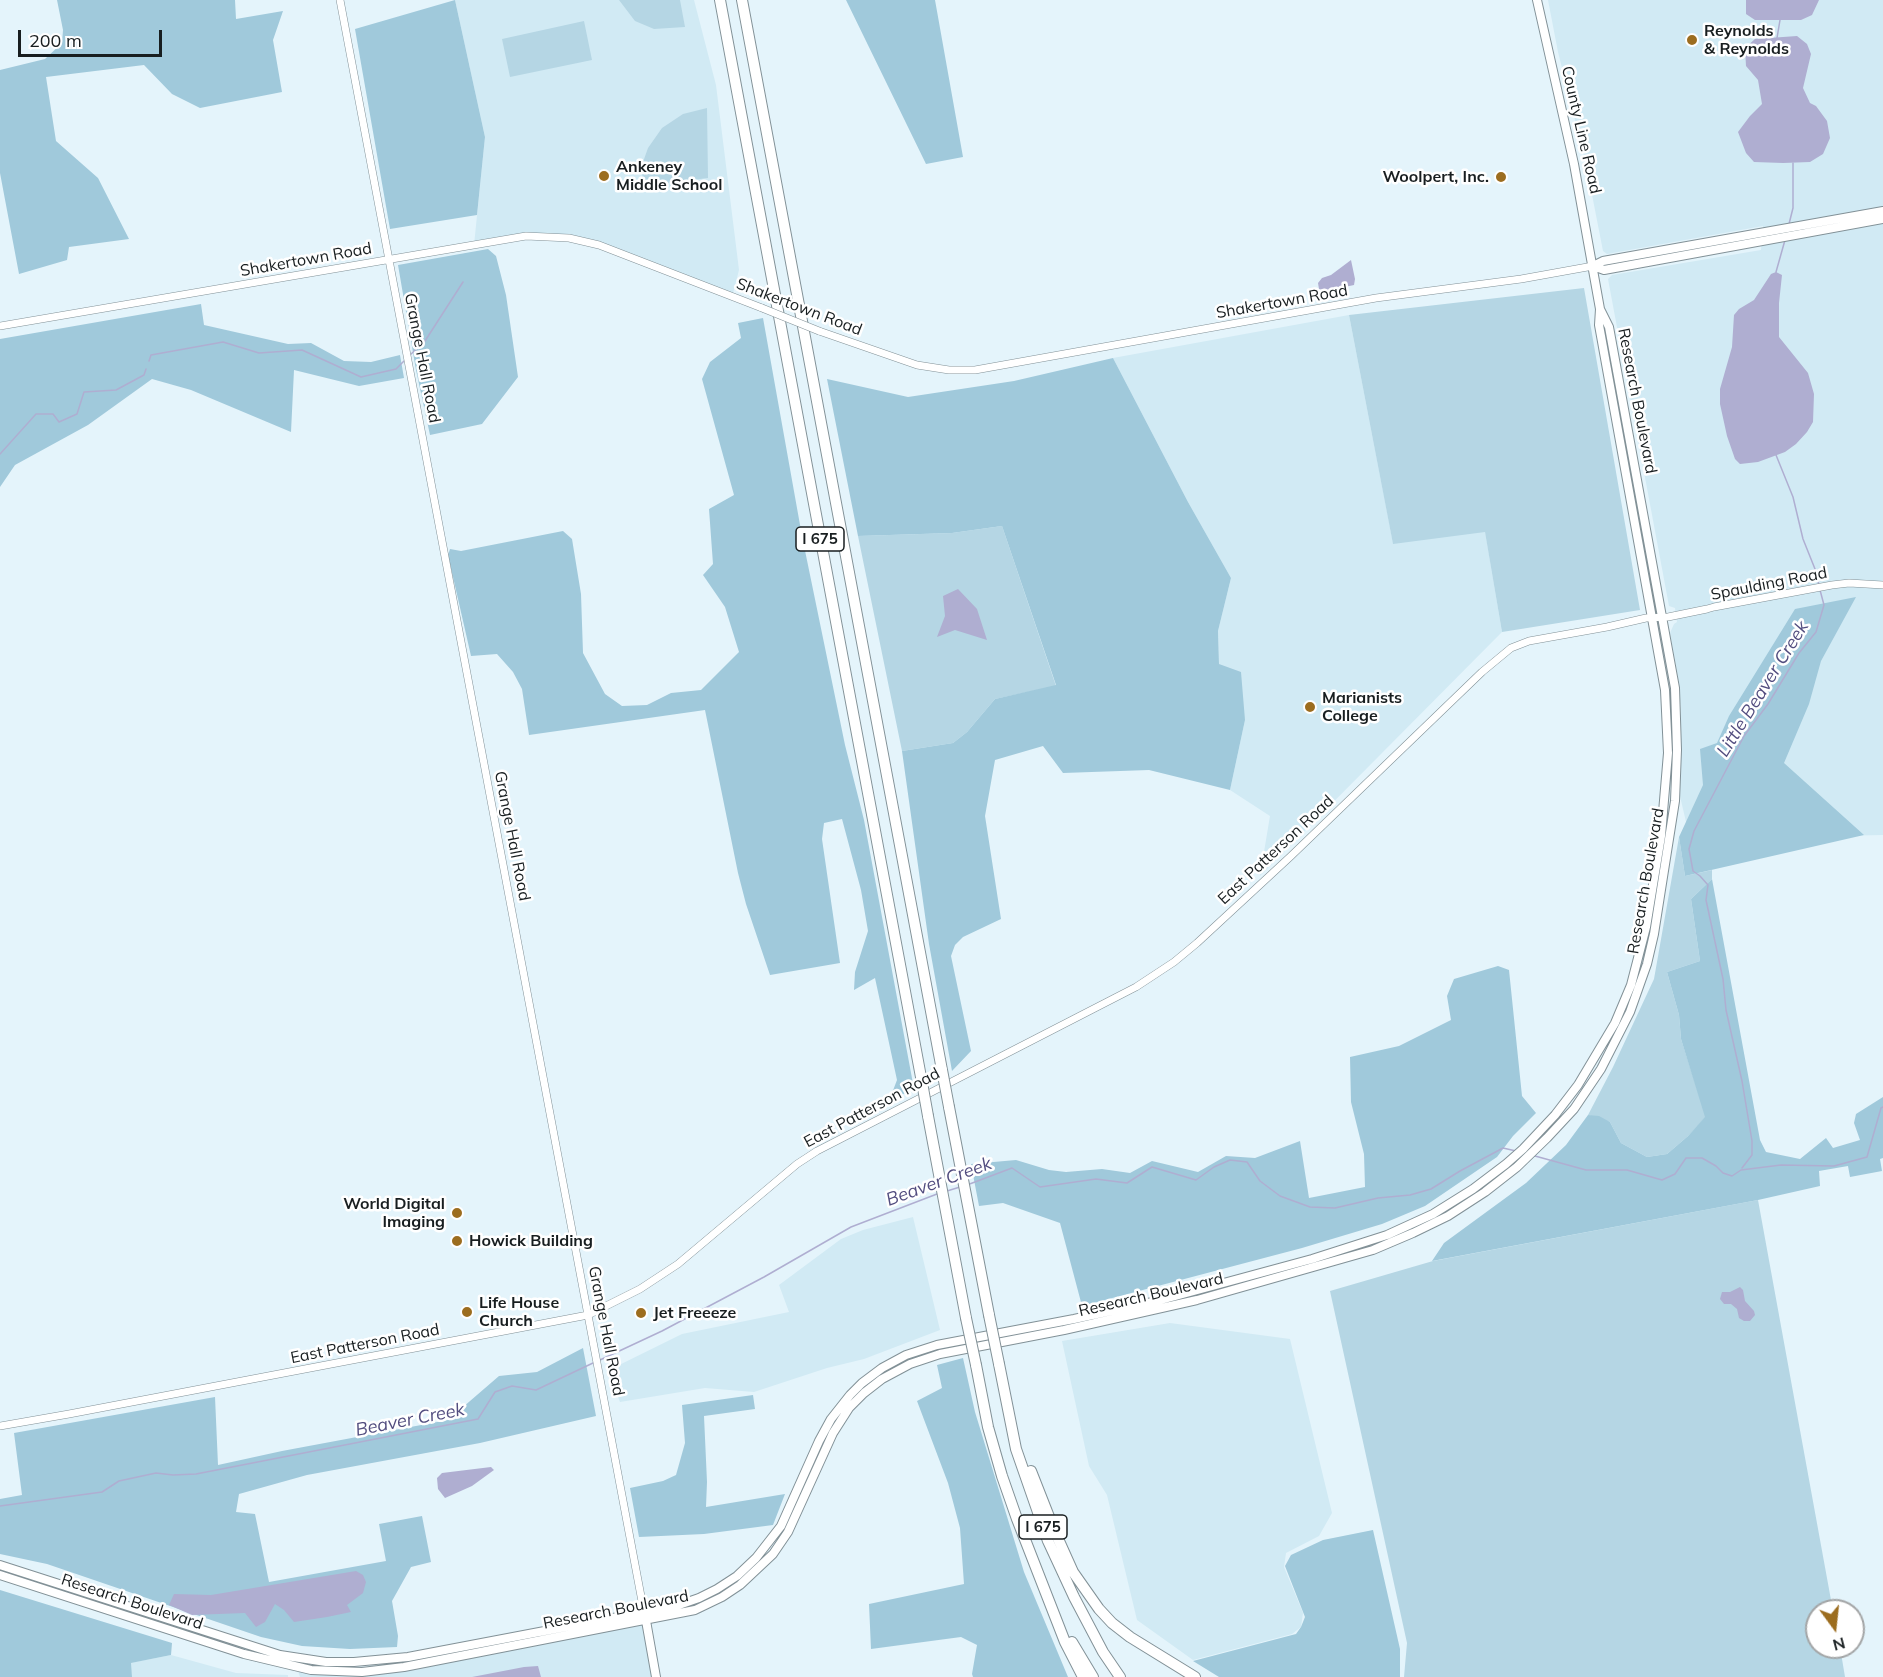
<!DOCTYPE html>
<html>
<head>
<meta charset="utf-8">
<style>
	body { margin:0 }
	#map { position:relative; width:1883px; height:1677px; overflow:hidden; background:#e4f4fb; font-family:Mulish,sans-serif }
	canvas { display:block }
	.north { position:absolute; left:1805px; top:1599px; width:60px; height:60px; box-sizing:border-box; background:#fff; border:2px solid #a3a5a6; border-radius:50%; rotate:165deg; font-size:16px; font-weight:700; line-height:24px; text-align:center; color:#181e20 }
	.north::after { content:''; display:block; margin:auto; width:21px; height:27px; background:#9c6d1f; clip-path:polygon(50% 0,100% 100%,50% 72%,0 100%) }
	.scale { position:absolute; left:18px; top:30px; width:144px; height:27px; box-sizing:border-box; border:3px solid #181e20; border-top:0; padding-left:8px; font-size:18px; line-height:21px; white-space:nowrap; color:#181e20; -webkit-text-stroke:4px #fff; paint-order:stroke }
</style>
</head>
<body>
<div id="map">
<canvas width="1883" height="1677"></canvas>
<div class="north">N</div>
<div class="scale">200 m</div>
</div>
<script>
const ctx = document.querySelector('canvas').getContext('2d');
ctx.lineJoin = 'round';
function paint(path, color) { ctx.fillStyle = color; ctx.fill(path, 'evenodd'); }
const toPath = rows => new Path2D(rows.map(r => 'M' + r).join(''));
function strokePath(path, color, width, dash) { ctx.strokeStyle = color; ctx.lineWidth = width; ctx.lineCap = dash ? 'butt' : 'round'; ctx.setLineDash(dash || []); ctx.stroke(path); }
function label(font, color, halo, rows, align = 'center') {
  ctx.font = font + ' Mulish,sans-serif'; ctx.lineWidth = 5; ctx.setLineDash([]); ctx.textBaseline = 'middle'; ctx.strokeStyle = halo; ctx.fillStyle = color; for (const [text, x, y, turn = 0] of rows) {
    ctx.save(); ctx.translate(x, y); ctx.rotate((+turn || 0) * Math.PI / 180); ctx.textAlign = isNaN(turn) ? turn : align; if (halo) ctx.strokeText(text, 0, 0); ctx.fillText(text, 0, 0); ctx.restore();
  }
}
paint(toPath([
	[455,0,694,0,716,85,739,270,732,297,599,245,549,236,474,245,485,137],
	[1548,0,1883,0,1883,835,1690,839,1679,792,1681,772,1681,712,1678,678,1670,633,1674,624,1677,622,1675,608,1669,606,1608,279,1612,275,1761,250,1763,226,1607,254,1603,251,1586,164,1558,52],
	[1349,315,1393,543,1485,531,1502,632,1260,876,1270,816,1230,790,1245,720,1219,664,1218,631,1231,578,1188,502,1113,358],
	[913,1217,940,1330,864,1359,827,1368,754,1392,705,1388,620,1402,607,1371,682,1334,789,1312,779,1285,841,1239,863,1230],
	[1170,1323,1290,1339,1332,1513,1319,1536,1286,1553,1284,1567,1303,1613,1301,1627,1292,1634,1193,1660,1137,1620,1107,1495,1089,1466,1062,1341],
	[645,1619,656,1677,300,1677,297,1668,362,1672],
	[171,1655,236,1673,288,1675,288,1677,132,1677,130,1663]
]), '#d1eaf4');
paint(toPath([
	[619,0,680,0,685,27,654,29,635,21],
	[584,21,592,60,510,77,502,39],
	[707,108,708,178,642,186,643,162,648,148,662,128,683,114],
	[1584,288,1640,610,1502,632,1485,532,1393,544,1349,315],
	[1002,526,1056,686,995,699,967,732,953,743,902,751,858,536,952,533],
	[1679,837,1685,876,1712,870,1712,879,1691,899,1700,961,1667,972,1679,1015,1681,1039,1706,1117,1688,1136,1667,1154,1647,1157,1621,1143,1610,1122,1588,1115,1613,1067,1654,979],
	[1758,1200,1833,1611,1817,1611,1817,1647,1840,1647,1845,1677,1404,1677,1407,1643,1330,1291,1433,1261]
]), '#b5d6e4');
paint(toPath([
	[57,0,235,0,236,19,283,11,273,40,282,92,200,108,172,94,144,65,46,77,56,141,98,178,129,239,69,247,67,260,19,274,0,173,0,70,45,59,62,43,63,30],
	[455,0,485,137,477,215,390,229,355,29],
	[846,0,935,0,963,157,926,164],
	[488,249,496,256,506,295,518,377,482,424,430,435,416,370,398,265],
	[201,304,204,325,288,344,311,343,344,361,371,362,400,355,404,378,359,386,294,370,291,432,191,390,152,379,88,425,15,465,0,487,0,339],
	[763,318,802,536,845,745,864,820,914,1089,889,1101,897,1080,875,978,854,990,855,972,868,931,861,890,842,819,824,823,822,839,840,963,770,975,746,904,738,873,705,710,529,735,522,689,513,672,497,654,471,656,448,555,450,549,461,551,563,531,572,539,581,594,583,653,605,694,622,706,647,705,671,693,701,690,739,652,725,607,703,575,713,564,709,509,734,495,702,379,710,362,741,338,738,323],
	[1113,358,1188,502,1231,578,1218,631,1219,664,1241,672,1245,720,1230,790,1149,770,1063,773,1043,746,995,760,985,816,1001,919,963,937,955,945,951,956,971,1051,952,1071,929,944,902,751,953,743,967,732,995,699,1056,685,1002,526,952,533,858,536,827,379,908,397,1014,381],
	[1856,597,1821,661,1809,704,1784,763,1864,835,1685,876,1679,837,1703,785,1700,749,1717,743,1729,716,1795,609],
	[1712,879,1760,1140,1766,1152,1800,1159,1826,1138,1833,1148,1860,1140,1854,1123,1856,1114,1883,1097,1883,1158,1880,1159,1882,1171,1850,1177,1848,1166,1819,1171,1820,1186,1758,1200,1432,1261,1444,1243,1526,1183,1566,1145,1588,1115,1599,1116,1610,1122,1621,1143,1647,1157,1667,1154,1688,1136,1705,1117,1681,1039,1679,1015,1667,972,1700,961,1691,899],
	[1498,966,1509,970,1522,1096,1536,1113,1513,1136,1497,1157,1425,1206,1382,1224,1302,1248,1082,1306,1060,1223,1003,1203,979,1206,971,1164,1016,1160,1049,1170,1066,1172,1102,1169,1130,1173,1152,1161,1198,1172,1226,1156,1255,1158,1300,1141,1309,1198,1365,1187,1364,1154,1351,1102,1350,1057,1399,1046,1451,1020,1447,996,1454,979],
	[583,1348,596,1416,480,1443,307,1475,239,1494,236,1512,255,1514,269,1582,386,1561,379,1524,422,1516,431,1562,411,1567,392,1601,398,1636,397,1647,350,1649,302,1646,261,1637,47,1564,0,1554,0,1499,22,1495,14,1433,215,1397,218,1465,282,1451,448,1420,499,1376,537,1372],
	[963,1358,975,1412,1024,1572,1068,1677,973,1677,972,1674,977,1645,961,1637,871,1649,869,1604,964,1584,960,1528,948,1483,917,1401,942,1388,937,1365],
	[753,1395,755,1409,704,1416,707,1482,706,1507,785,1494,773,1525,704,1534,639,1537,630,1488,663,1481,676,1475,685,1443,682,1405],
	[1373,1530,1400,1649,1400,1677,1219,1677,1193,1661,1296,1634,1301,1627,1305,1617,1285,1566,1291,1555,1323,1540],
	[0,1590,172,1643,171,1655,131,1663,132,1677,0,1677]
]), '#a0c9db');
paint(toPath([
	[1746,0,1819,0,1812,15,1801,20,1755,20,1746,14],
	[1797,36,1807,44,1811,54,1803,88,1810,103,1816,106,1827,121,1830,138,1823,154,1810,162,1783,163,1754,162,1746,153,1738,132,1750,116,1762,104,1758,80,1746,66,1745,48,1755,39],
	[1351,260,1355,279,1354,285,1326,291,1319,289,1318,283,1322,278,1331,275],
	[1776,272,1782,275,1779,303,1779,337,1808,373,1814,394,1813,422,1807,432,1796,444,1785,452,1758,462,1740,464,1735,459,1727,436,1720,404,1720,389,1732,347,1734,315,1739,309,1754,300,1771,274],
	[958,589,977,609,987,640,955,630,937,637,945,616,943,596],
	[1740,1287,1743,1290,1745,1301,1754,1311,1755,1315,1750,1321,1744,1321,1739,1318,1737,1309,1731,1304,1724,1304,1720,1299,1722,1292,1730,1292],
	[491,1467,494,1470,472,1486,445,1498,438,1489,437,1478,442,1473],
	[356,1571,363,1575,366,1582,363,1593,347,1605,351,1612,327,1617,294,1622,284,1610,275,1604,265,1622,256,1627,245,1613,192,1615,169,1605,174,1594,211,1595],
	[538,1666,541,1677,472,1677,524,1667]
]), '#afaed1');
strokePath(toPath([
	[1777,38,1780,20],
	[1789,224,1793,208,1793,163],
	[1776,272,1785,240],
	[409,356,425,341,463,282],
	[149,361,151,355,223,342,259,353,302,350,361,377,396,369,406,359],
	[0,454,36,414,53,414,59,422,77,414,84,392,116,390,144,375,146,369],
	[1776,455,1793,497,1803,539,1815,569,1819,585],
	[1535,1156,1586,1170,1627,1170,1662,1180,1675,1174,1686,1158,1702,1158,1716,1166,1723,1173,1732,1176,1741,1170,1781,1165,1834,1166,1867,1157,1881,1108,1883,1107],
	[1742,1168,1752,1155,1752,1141,1742,1081,1726,1010,1723,979,1706,900,1708,885,1700,876,1693,871,1689,849,1694,831,1744,736,1768,704,1799,653,1816,632,1824,605,1820,590],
	[967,1185,1012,1168,1040,1187,1096,1179,1127,1183,1152,1167,1196,1180,1214,1167,1230,1160,1247,1162,1260,1181,1280,1196,1310,1207,1335,1208,1378,1198,1410,1195,1431,1189,1460,1171,1503,1148,1516,1151],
	[947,1191,960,1187],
	[600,1360,662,1331,764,1277,851,1227,937,1194],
	[0,1506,102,1492,119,1481,156,1473,173,1475,196,1474,478,1419,495,1392,512,1386,536,1390,593,1363]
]), '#afaed1', 1.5);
const tertiary = toPath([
	[340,0,644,1612],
	[0,326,526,236,569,238,599,245,762,308],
	[819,331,917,365,949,370,975,370,1376,298,1521,279,1593,266],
	[0,1426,69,1414,588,1315,640,1289,678,1264,797,1164,817,1151,1136,987,1174,962,1197,943,1291,856,1482,672,1511,648,1529,641,1607,627,1646,618,1668,617,1707,609,1714,607,1832,585,1849,583,1883,585]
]);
const secondary = toPath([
	[1593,266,1603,261,1883,211],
	[1593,266,1604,270,1883,219],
	[0,1565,280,1655,326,1662,354,1662,408,1657,676,1606,699,1598,717,1589,737,1576,756,1558,781,1526,819,1441,831,1419,850,1395,862,1383,882,1368,906,1355,937,1345,1074,1319,1157,1301,1312,1259,1387,1235,1433,1214,1473,1189,1506,1164,1523,1149,1555,1115,1578,1085,1615,1023,1631,985,1646,927,1661,836,1668,753,1665,690,1599,325,1600,309],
	[0,1575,244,1654,311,1670,362,1672,404,1667,695,1610,722,1597,740,1585,773,1554,788,1532,833,1433,849,1408,864,1393,882,1379,910,1364,940,1354,1064,1330,1197,1300,1373,1250,1413,1233,1448,1216,1485,1192,1517,1167,1547,1138,1574,1109,1601,1069,1630,1012,1647,964,1654,934,1675,801,1677,750,1675,688,1609,327,1600,309,1574,164,1537,0],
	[645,1615,656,1677]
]);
const motorway = toPath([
	[720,0,921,1077],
	[742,0,942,1070],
	[949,1107,989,1315],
	[928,1116,966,1318],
	[999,1364,1016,1449,1048,1541,1074,1597,1103,1652,1120,1677],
	[976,1365,988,1427,1002,1476,1017,1519,1065,1642,1083,1677],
	[1031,1471,1055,1532,1073,1572,1099,1609,1112,1623,1130,1637,1195,1677],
	[1072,1642,1093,1677]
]);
strokePath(tertiary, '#829197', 8);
strokePath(secondary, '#829197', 10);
strokePath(motorway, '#829197', 12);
strokePath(tertiary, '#fff', 7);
strokePath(secondary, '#fff', 8);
strokePath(motorway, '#fff', 10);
const tertiaryBridge = toPath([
	[762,308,819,331]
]);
const motorwayBridge = toPath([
	[942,1070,949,1107],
	[921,1077,928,1116],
	[989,1315,999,1364],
	[966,1318,976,1365]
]);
strokePath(tertiaryBridge, '#829197', 8, []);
strokePath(motorwayBridge, '#829197', 12, []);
strokePath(tertiaryBridge, '#fff', 7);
strokePath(motorwayBridge, '#fff', 10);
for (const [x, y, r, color] of [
	[1692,40,6,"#9c6d1f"],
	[604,176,6,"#9c6d1f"],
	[1501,177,6,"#9c6d1f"],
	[1310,707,6,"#9c6d1f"],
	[457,1213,6,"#9c6d1f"],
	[457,1241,6,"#9c6d1f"],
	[467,1312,6,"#9c6d1f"],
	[641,1313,6,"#9c6d1f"]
]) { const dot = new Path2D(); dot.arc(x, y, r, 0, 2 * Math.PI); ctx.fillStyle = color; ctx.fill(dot); strokePath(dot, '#fff', 2); }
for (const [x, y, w] of [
	[820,539,48],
	[1043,1527,48]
]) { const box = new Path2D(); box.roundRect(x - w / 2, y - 12, w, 24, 4.5); ctx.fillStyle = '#fff'; ctx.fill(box); strokePath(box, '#181e20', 1.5); }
label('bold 15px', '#181e20', null, [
	["I 675",820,539],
	["I 675",1043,1527]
]);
label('bold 16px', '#181e20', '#fff', [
	["Reynolds",1704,31],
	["& Reynolds",1704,49],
	["Ankeney",616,167],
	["Middle School",616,185],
	["Woolpert, Inc.",1489,177,"right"],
	["Marianists",1322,698],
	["College",1322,716],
	["World Digital",445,1204,"right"],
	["Imaging",445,1222,"right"],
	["Howick Building",469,1241],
	["Life House",479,1303],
	["Church",479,1321],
	["Jet Freeeze",653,1313]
], 'left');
label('16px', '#181e20', '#fff', [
	["County Line Road",1581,130,77],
	["Shakertown Road",306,260,-10],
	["Shakertown Road",1282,302,-10],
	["Shakertown Road",799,307,21],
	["Grange Hall Road",422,358,79],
	["Research Boulevard",1637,401,79],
	["Spaulding Road",1769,584,-11],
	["Grange Hall Road",512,836,79],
	["East Patterson Road",1276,850,-43],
	["Research Boulevard",1646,881,-80],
	["East Patterson Road",872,1108,-28],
	["Research Boulevard",1151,1295,-13],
	["Grange Hall Road",606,1331,79],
	["East Patterson Road",365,1344,-11],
	["Research Boulevard",132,1602,18],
	["Research Boulevard",616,1610,-11]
]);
label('italic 18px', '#524d7f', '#fff', [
	["Little Beaver Creek",1763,689,-58],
	["Beaver Creek",939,1182,-20],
	["Beaver Creek",410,1420,-11]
]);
</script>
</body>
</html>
